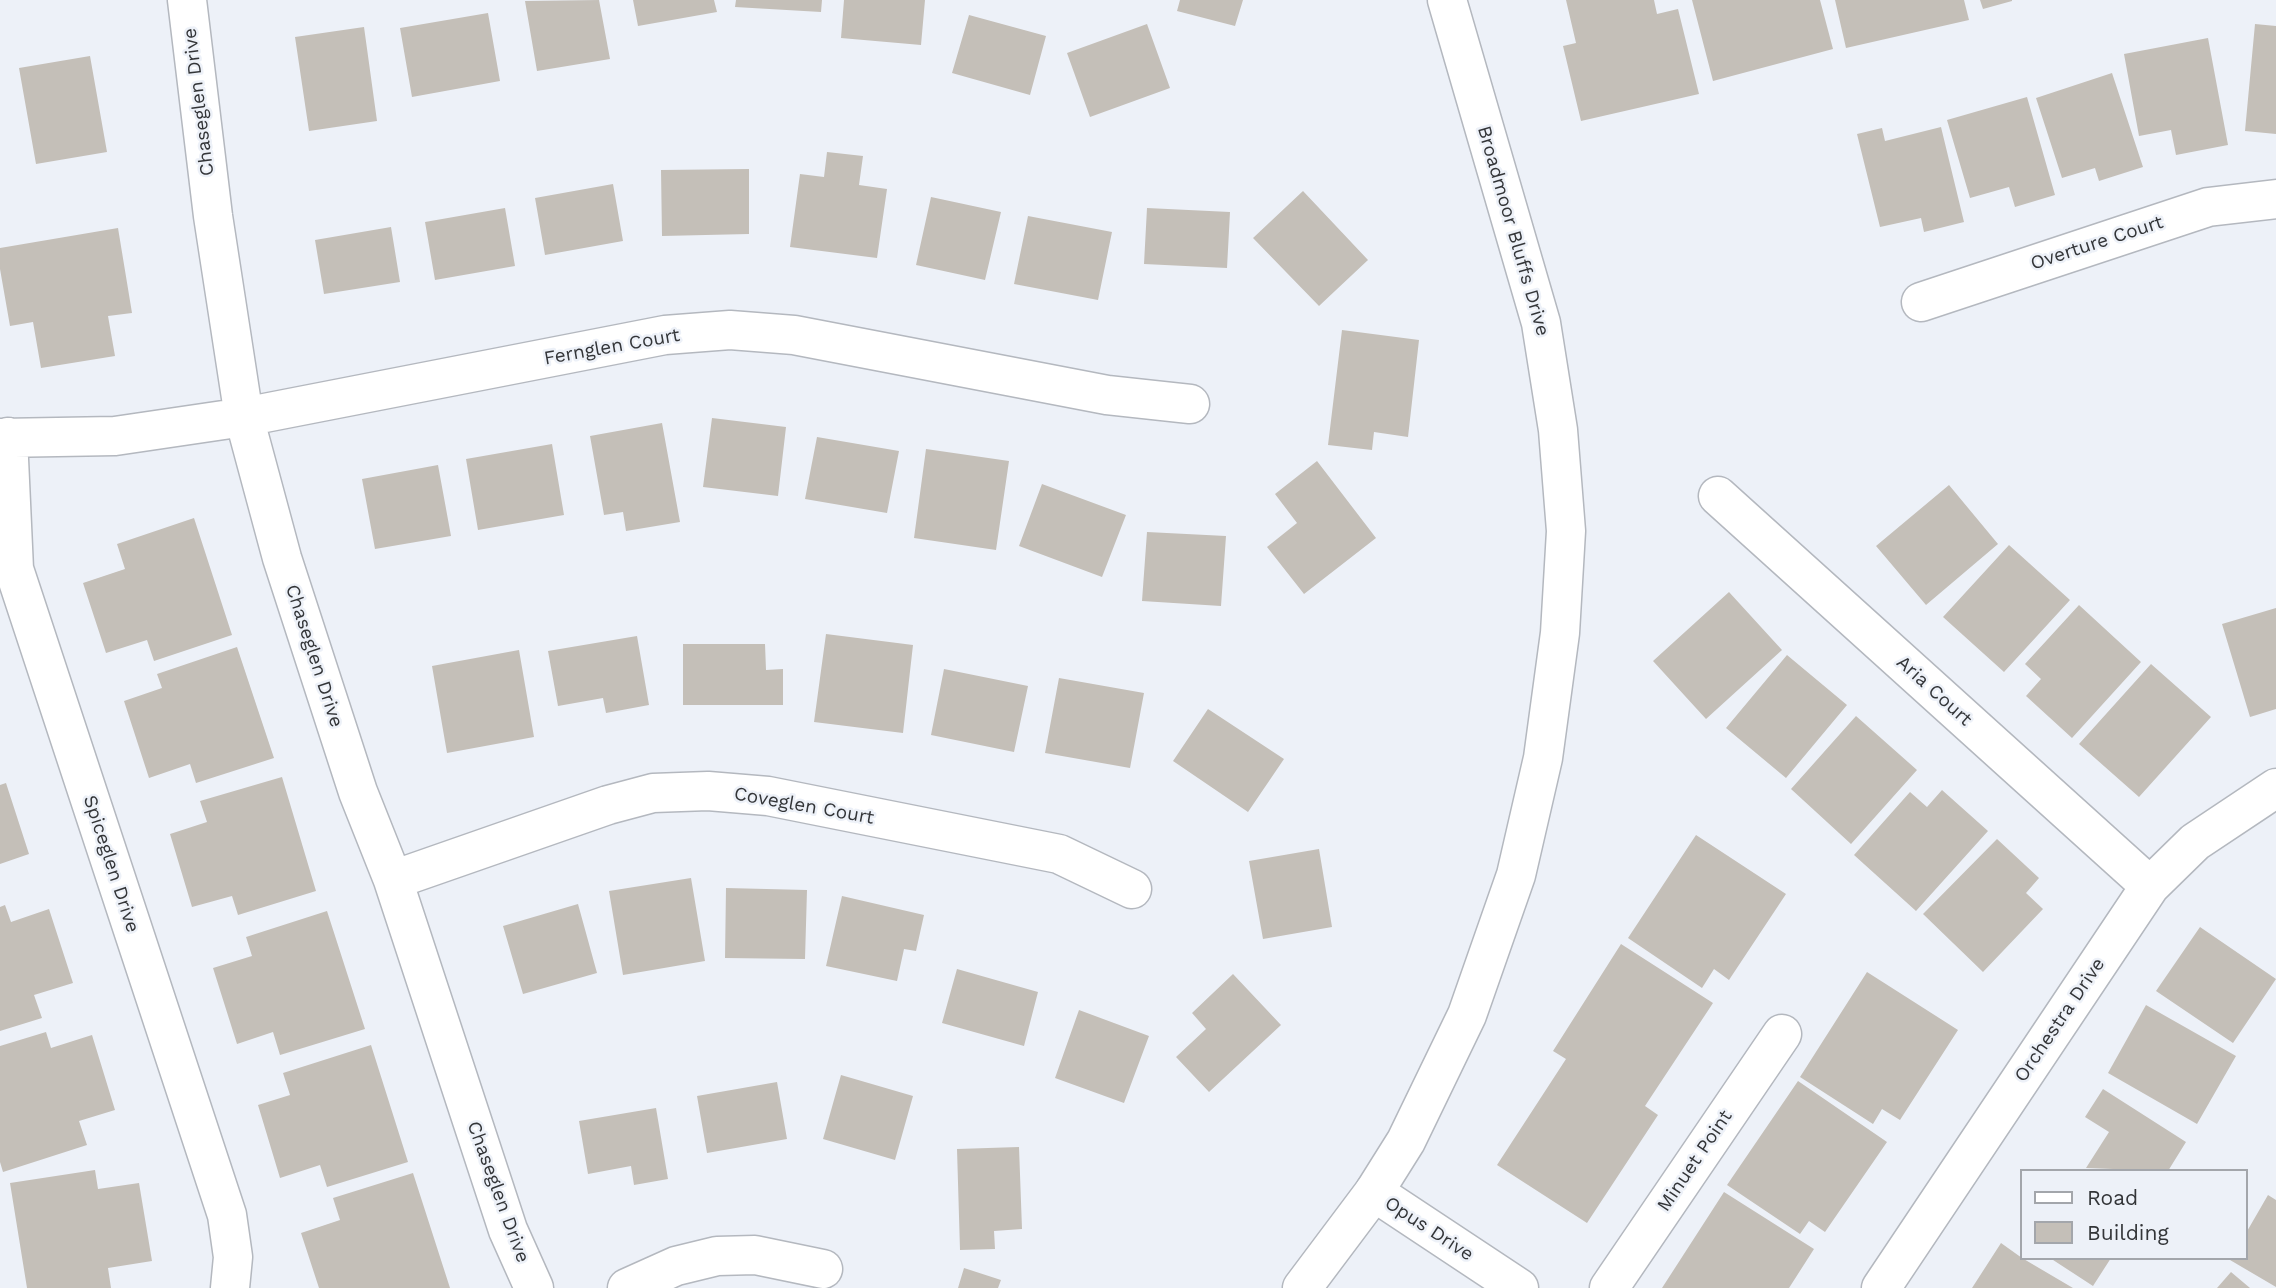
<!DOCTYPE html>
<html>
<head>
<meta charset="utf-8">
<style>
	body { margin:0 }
	#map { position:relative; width:2276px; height:1288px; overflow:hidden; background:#edf1f8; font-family:"Work Sans",sans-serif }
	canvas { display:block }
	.legend { position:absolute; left:2020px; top:1169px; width:228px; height:91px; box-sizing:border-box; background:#edf1f8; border:2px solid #a3a6ab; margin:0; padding:9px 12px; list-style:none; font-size:21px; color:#333538 }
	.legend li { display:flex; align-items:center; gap:14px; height:35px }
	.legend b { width:35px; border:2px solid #a3a6ab }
</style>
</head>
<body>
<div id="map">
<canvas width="2276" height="1288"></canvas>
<ul class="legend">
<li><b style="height:9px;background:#fff"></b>Road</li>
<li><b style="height:19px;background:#c4bfb8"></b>Building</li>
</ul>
</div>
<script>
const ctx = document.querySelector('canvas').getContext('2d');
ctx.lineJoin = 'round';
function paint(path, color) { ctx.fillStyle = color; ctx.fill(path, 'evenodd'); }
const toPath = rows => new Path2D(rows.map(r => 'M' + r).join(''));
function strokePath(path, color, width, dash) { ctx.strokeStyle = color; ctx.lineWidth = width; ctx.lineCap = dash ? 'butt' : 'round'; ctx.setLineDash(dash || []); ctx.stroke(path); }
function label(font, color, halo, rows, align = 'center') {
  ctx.font = font + ' "Work Sans",sans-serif'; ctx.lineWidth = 5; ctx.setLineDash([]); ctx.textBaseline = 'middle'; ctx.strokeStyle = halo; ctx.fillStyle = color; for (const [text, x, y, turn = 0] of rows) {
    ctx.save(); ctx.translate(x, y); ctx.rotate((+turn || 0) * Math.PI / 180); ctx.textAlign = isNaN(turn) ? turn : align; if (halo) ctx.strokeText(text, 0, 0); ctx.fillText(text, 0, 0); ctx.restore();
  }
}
paint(toPath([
	[599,0,610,59,537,71,525,1],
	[633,0,714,0,717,12,638,26],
	[736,0,822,0,821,12,735,7],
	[844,0,925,0,921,45,841,38],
	[1180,0,1243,0,1235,26,1177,11],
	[1566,0,1654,0,1657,14,1678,9,1699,94,1581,121,1563,46,1576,43],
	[1692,0,1820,0,1833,49,1713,81],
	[1835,0,1964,0,1969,20,1846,48],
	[1980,0,2012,0,2012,1,1983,9],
	[488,13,500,81,412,97,400,28],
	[969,15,1046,36,1030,95,952,73],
	[1147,24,1170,88,1090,117,1067,53],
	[2255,24,2276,26,2276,134,2245,131],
	[364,27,377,121,309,131,295,37],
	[2208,38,2228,145,2176,155,2171,130,2139,136,2124,54],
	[90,56,107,152,36,164,19,68],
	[2112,73,2143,167,2099,181,2095,168,2062,178,2036,98],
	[2027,97,2055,195,2015,207,2009,187,1970,198,1947,120],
	[1941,127,1964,222,1924,232,1921,218,1880,227,1857,134,1882,128,1885,141],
	[827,152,863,156,859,185,887,189,877,258,790,247,800,174,824,177],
	[749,169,749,234,662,236,661,170],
	[613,184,623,241,545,255,535,198],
	[1303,191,1368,260,1319,306,1253,238],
	[931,197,1001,212,985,280,916,265],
	[505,208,515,266,435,280,425,222],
	[1147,208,1230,212,1227,268,1144,264],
	[1028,216,1112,232,1098,300,1014,284],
	[391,227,400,282,324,294,315,240],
	[118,228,132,313,108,316,115,356,41,368,33,322,10,326,0,269,0,248],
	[1342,330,1419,340,1408,437,1374,432,1372,450,1328,445],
	[712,418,786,427,778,496,703,487],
	[662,423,680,522,626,531,623,512,604,515,590,436],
	[817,437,899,451,887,513,805,499],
	[552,444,564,515,478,530,466,459],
	[926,449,1009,461,996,550,914,538],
	[1317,461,1376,538,1304,594,1267,547,1297,523,1275,494],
	[438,465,451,536,375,549,362,479],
	[1042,484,1126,515,1102,577,1019,546],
	[1949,485,1998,544,1926,605,1876,546],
	[194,518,232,635,154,661,147,640,106,653,83,583,125,569,117,544],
	[1147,532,1226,536,1221,606,1142,601],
	[2009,545,2070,600,2004,672,1943,617],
	[1729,592,1782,650,1706,719,1653,661],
	[2079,605,2141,662,2072,738,2026,696,2041,679,2025,664],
	[2276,608,2276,709,2250,717,2222,624],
	[826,634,913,645,903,733,814,722],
	[637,636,649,705,606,713,603,698,558,706,548,651],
	[683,644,765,644,766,670,783,669,783,705,683,705],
	[237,647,274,758,196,783,190,764,149,778,124,701,162,688,157,674],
	[519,650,534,737,447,753,432,666],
	[1787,655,1847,705,1786,778,1726,728],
	[2151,664,2211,717,2139,797,2079,744],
	[944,669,1028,686,1014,752,931,735],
	[1059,678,1144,693,1130,768,1045,753],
	[1208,709,1284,759,1248,812,1173,761],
	[1856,716,1917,770,1851,844,1791,789],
	[282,777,316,891,238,915,232,896,192,907,170,834,207,822,200,801],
	[6,783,29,854,0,864,0,785],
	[1942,790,1988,831,1916,911,1854,855,1910,792,1927,807],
	[1696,835,1786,894,1729,980,1714,969,1702,988,1628,938],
	[1997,839,2039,878,2026,893,2043,909,1983,972,1923,914],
	[1319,849,1332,927,1263,939,1249,861],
	[691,878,705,961,623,975,609,891],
	[726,888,807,890,805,959,725,958],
	[842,896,924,915,916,951,904,949,897,981,826,966],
	[578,904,597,973,523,994,503,926],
	[5,905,11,922,49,909,73,983,34,995,42,1018,0,1031,0,907],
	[327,911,365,1029,280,1055,273,1032,237,1044,213,968,252,956,246,937],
	[2200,927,2276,979,2233,1043,2156,991],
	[1621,944,1713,1003,1645,1106,1658,1115,1587,1223,1497,1165,1566,1059,1553,1051],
	[957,969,1038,992,1024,1046,942,1023],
	[1867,972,1958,1030,1900,1120,1882,1109,1873,1124,1800,1077],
	[1233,974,1281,1025,1209,1092,1176,1057,1206,1029,1192,1013],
	[2146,1005,2236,1056,2197,1124,2108,1073],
	[1079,1010,1149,1036,1124,1103,1055,1078],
	[46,1032,51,1048,92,1035,115,1110,79,1121,87,1145,3,1172,0,1162,0,1046],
	[371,1045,408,1162,327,1187,320,1165,280,1178,258,1105,290,1095,283,1073],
	[841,1075,913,1096,895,1160,823,1139],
	[1798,1081,1887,1142,1825,1232,1809,1221,1800,1234,1727,1185],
	[777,1082,787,1139,707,1153,697,1096],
	[2103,1089,2186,1142,2168,1171,2086,1168,2109,1132,2085,1117],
	[656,1108,668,1179,634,1185,631,1166,588,1174,579,1121],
	[1019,1147,1022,1229,994,1231,995,1249,960,1250,957,1149],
	[95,1170,98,1189,139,1183,152,1261,108,1268,111,1288,27,1288,10,1183],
	[413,1173,450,1288,319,1288,301,1233,340,1220,333,1198],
	[1724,1192,1814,1249,1789,1288,1662,1288],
	[2268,1195,2276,1200,2276,1287,2230,1260,2246,1258,2246,1233],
	[2001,1243,2022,1258,2073,1288,1972,1288],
	[2050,1258,2111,1258,2093,1286],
	[964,1268,1001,1280,998,1288,958,1288],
	[2231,1272,2250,1288,2217,1288]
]), '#c4bfb8');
const street = toPath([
	[187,0,213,216,244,417,282,558,358,792,393,880,508,1230,534,1288],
	[1921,302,2208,207,2276,199],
	[8,437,14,569,227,1215,233,1257,230,1288],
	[0,438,115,436,244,417,665,335,730,330,794,335,1107,395,1190,404],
	[1718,496,2150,886],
	[393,880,608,805,653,793,708,791,768,796,1059,854,1132,889],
	[1374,1192,1519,1288],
	[627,1288,676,1266,717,1256,755,1255,823,1269],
	[1609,1288,1782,1034],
	[1881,1288,2150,886,2195,842,2276,788]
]);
const secondary = toPath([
	[1302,1288,1374,1192,1406,1141,1467,1015,1516,875,1543,758,1560,633,1566,531,1558,430,1541,323,1447,0]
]);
strokePath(street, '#b4b8bf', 41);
strokePath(secondary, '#b4b8bf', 41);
strokePath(street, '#fff', 38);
strokePath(secondary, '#fff', 38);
label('19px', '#333538', '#edf1f8', [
	["Chaseglen Drive",199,102,-97],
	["Broadmoor Bluffs Drive",1513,231,74],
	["Overture Court",2097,243,-18],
	["Fernglen Court",612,347,-10],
	["Chaseglen Drive",314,656,72],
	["Aria Court",1934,691,42],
	["Coveglen Court",804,806,10],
	["Spiceglen Drive",111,864,72],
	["Orchestra Drive",2060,1020,-56],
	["Minuet Point",1695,1161,-56],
	["Chaseglen Drive",498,1192,70],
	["Opus Drive",1429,1229,33]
]);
</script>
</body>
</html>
